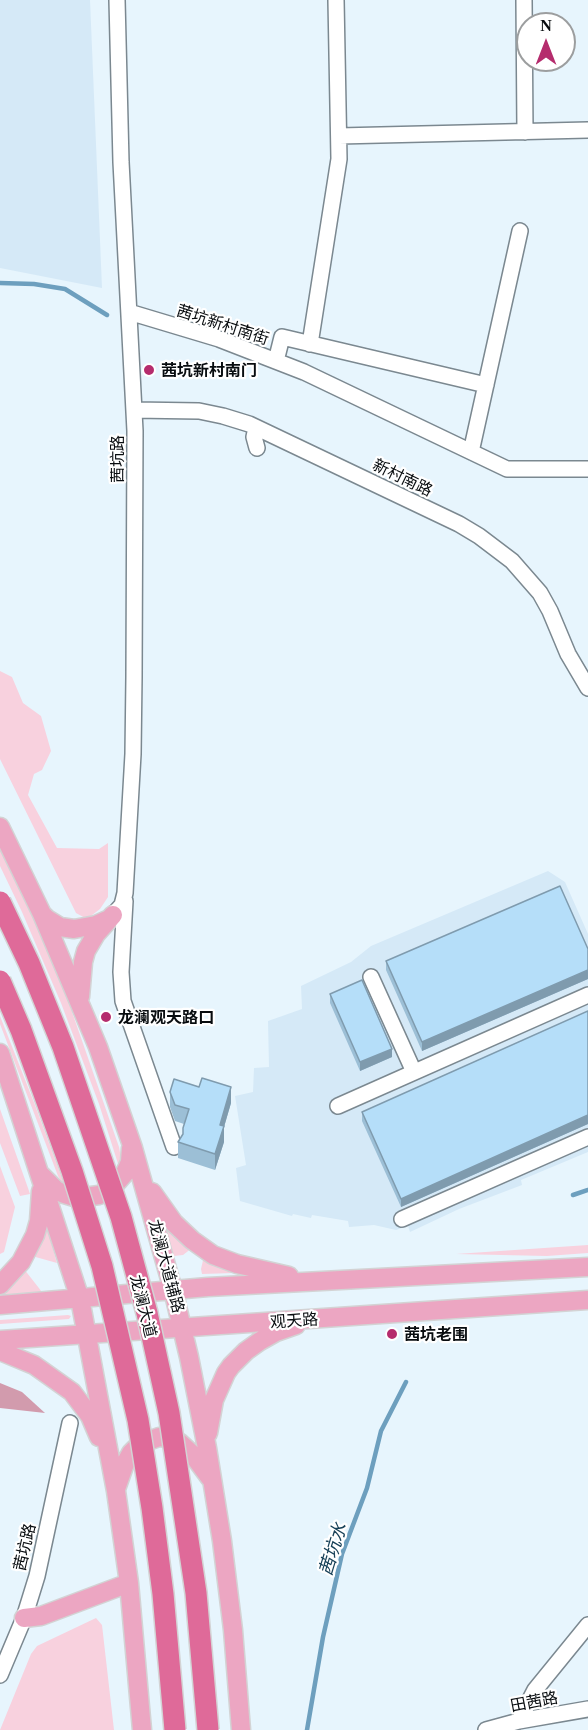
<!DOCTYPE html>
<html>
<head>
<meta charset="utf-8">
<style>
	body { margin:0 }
	#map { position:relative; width:588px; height:1730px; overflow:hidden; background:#e7f5fd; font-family:Georgia,serif }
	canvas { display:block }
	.north { position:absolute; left:516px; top:12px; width:60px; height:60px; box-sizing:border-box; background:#fff; border:2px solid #9c9e9f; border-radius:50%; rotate:0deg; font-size:16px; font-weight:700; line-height:24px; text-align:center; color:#080c0f }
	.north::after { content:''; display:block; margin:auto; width:21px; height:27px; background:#b52c6d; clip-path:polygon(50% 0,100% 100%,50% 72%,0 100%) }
</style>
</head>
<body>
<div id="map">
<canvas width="588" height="1730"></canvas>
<div class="north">N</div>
</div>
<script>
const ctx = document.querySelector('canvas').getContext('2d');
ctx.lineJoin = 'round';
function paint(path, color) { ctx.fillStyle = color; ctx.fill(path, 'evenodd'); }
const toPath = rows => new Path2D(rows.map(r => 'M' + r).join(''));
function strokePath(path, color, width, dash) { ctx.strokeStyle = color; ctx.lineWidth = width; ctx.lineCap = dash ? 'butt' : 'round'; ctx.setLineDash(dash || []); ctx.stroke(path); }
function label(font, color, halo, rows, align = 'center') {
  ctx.font = font + ' Georgia,"Noto Sans SC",serif'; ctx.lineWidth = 4.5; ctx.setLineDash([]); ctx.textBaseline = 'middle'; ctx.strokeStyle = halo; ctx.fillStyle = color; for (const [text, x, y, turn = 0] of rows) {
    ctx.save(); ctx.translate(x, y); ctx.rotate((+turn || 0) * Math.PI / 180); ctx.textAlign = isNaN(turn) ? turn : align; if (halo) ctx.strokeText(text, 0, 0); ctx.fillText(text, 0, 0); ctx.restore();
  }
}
paint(toPath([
	[0,0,90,0,102,288,0,268],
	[548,871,565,882,588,934,588,1152,521,1180,522,1185,459,1209,410,1232,408,1226,396,1230,374,1225,349,1227,348,1221,312,1215,311,1218,293,1214,292,1216,240,1201,236,1168,246,1165,235,1096,253,1092,254,1068,269,1067,268,1021,302,1009,301,986,351,962,371,946]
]), '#d5e9f7');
paint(toPath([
	[0,671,12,677,23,703,41,716,51,751,42,770,34,774,28,795,57,848,99,849,108,843,108,897,100,909,87,919,76,913,0,759],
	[0,843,47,940,119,1147,121,1158,120,1170,99,1104,61,1003,22,912,0,866],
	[0,1016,35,1105,66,1189,58,1176,0,1024],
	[0,1109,28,1188,30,1194,20,1196,0,1143],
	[0,1166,15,1207,4,1252,0,1254],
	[45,1221,57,1263,32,1256],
	[168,1225,192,1248,183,1255,174,1256,165,1227],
	[588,1245,588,1253,547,1256,456,1254],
	[204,1256,235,1270,234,1273,202,1274,201,1269],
	[24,1269,42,1292,0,1295,0,1293],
	[68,1315,71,1316,69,1319,0,1324,0,1320],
	[96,1618,102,1625,114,1730,0,1730,31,1654,37,1646]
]), '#f8d1de');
paint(toPath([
	[0,1383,22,1392,45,1413,0,1408]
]), '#d29bad');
strokePath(toPath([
	[0,283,34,284,65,289,107,315],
	[573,1195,588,1190],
	[307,1730,323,1637,342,1554,367,1488,381,1431,406,1382]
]), '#6d9fbe', 4.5);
const minor = toPath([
	[524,0,525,132],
	[339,136,588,130],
	[129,312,219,339,304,372,507,469,588,469],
	[310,344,339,159,336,0],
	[276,361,282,337,486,385],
	[134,410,199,411,223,416,249,424,459,524,479,536,512,561,540,593,550,611,568,654,588,688],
	[256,428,254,437,257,448],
	[471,452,520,231],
	[125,901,121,972,123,1001,174,1147],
	[113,915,122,905,125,893,133,754,134,677,135,431,121,162,117,0],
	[371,977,414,1072],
	[338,1106,588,995],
	[402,1219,588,1137],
	[0,1675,24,1618,37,1576,70,1423],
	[519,1721,535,1690,588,1625],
	[486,1730,519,1721,588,1709]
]);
const major = toPath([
	[0,827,42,914,98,1047,133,1148,173,1290,189,1357,207,1448,222,1541,233,1630,241,1730],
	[42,914,47,919,60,927,74,929,96,925,107,920],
	[80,997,83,962,86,951,96,934,113,915],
	[0,1053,80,1299,116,1491,129,1583,142,1730],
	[41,1175,56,1190,64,1194,77,1198,99,1195,110,1190,125,1173,130,1162,131,1148],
	[152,1192,174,1223,192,1240,213,1255,237,1264,289,1276],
	[0,1285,21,1262,35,1235,39,1221,41,1191],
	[0,1305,208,1287,588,1267],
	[0,1340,588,1300],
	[0,1351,34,1365,72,1392,90,1416,99,1437],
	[208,1433,214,1400,226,1373,231,1366,246,1351,260,1341,276,1332,296,1325],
	[116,1489,124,1466,131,1453,140,1444,159,1437,170,1438,180,1443,193,1455,210,1478],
	[24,1618,41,1616,129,1583]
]);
strokePath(minor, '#7b8890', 18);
strokePath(major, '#d3d3d4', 21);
strokePath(minor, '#fff', 15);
strokePath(major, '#eca6c2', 18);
const highwayBridge = toPath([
	[0,902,29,963,63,1047,121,1217,147,1313,169,1413,196,1593,208,1730],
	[0,981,21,1030,72,1171,102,1266,121,1347,138,1420,152,1508,163,1594,175,1730]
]);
strokePath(highwayBridge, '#d3d3d4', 24, []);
strokePath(highwayBridge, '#df6a99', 21);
paint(toPath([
	[588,949,588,979,422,1051,386,970,386,961],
	[330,994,392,1057,360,1071,330,1003],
	[588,1011,588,1124,401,1207,362,1121,362,1112],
	[170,1092,231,1103,224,1127,224,1142,215,1170,178,1158,178,1142,183,1134,184,1124,175,1121,170,1107]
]), '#9cbfd6');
paint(toPath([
	[588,970,588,979,422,1051,422,1042],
	[392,1049,392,1057,360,1071,360,1062],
	[231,1087,231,1103,224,1127,224,1142,215,1170,215,1154,220,1125],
	[588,1115,588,1124,401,1207,401,1199]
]), '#7f9bae');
const building = toPath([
	[560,886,588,949,588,970,422,1042,386,961,560,886],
	[362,980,392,1049,360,1062,330,994,362,980],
	[588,1011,588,1115,401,1199,362,1112,588,1011],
	[202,1078,231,1087,220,1125,224,1126,215,1154,178,1142,183,1134,183,1128,189,1109,175,1105,170,1092,174,1079,199,1087,202,1078]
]);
paint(building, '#b5def9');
strokePath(building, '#7f9bae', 1.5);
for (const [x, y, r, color] of [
	[149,370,6,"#b52c6d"],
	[106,1017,6,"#b52c6d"],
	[392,1334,6,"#b52c6d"]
]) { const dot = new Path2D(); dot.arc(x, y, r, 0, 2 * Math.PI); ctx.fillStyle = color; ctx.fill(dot); strokePath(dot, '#fff', 2); }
label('16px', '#080c0f', '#fff', [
	["茜坑新村南街",223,324,18],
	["茜坑路",117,459,-90],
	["新村南路",403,477,26],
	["龙澜大道辅路",167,1266,75],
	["龙澜大道",144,1306,76],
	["观天路",294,1320,-4],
	["茜坑路",24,1547,-77],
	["田茜路",534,1701,-11]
]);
label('bold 16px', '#080c0f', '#fff', [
	["茜坑新村南门",161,370],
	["龙澜观天路口",118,1017],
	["茜坑老围",404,1334]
], 'left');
label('italic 18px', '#184158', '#fff', [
	["茜坑水",332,1549,-73]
]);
</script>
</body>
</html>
